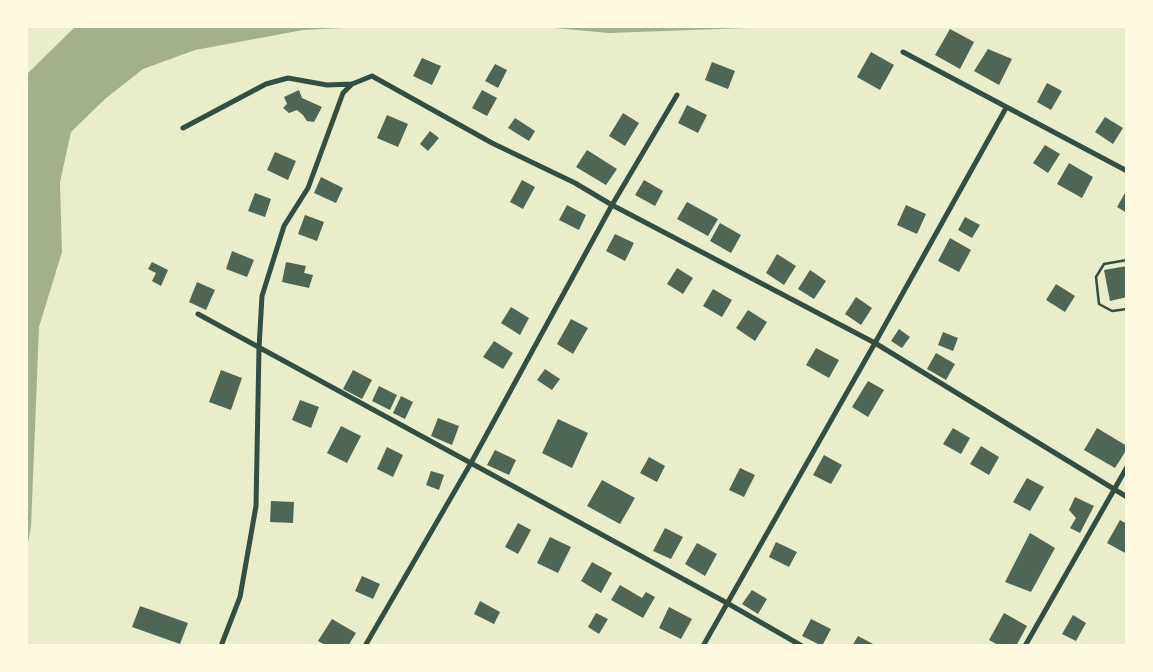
<!DOCTYPE html>
<html>
<head>
<meta charset="utf-8">
<style>
	body { margin:0 }
	#map { position:relative; width:1153px; height:672px; overflow:hidden; background:#e9edc9; font-family:"Times New Roman",serif }
	canvas { display:block }
	.frame { position:absolute; inset:0; border:28px solid #fefae0; pointer-events:none }
</style>
</head>
<body>
<div id="map">
<canvas width="1153" height="672"></canvas>
<div class="frame"></div>
</div>
<script>
const ctx = document.querySelector('canvas').getContext('2d');
ctx.lineJoin = 'round';
function paint(path, color) { ctx.fillStyle = color; ctx.fill(path, 'evenodd'); }
const toPath = rows => new Path2D(rows.map(r => 'M' + r).join(''));
function strokePath(path, color, width, dash) { ctx.strokeStyle = color; ctx.lineWidth = width; ctx.lineCap = dash ? 'butt' : 'round'; ctx.setLineDash(dash || []); ctx.stroke(path); }
paint(toPath([
	[76,26,383,26,303,30,195,50,143,69,105,99,71,132,60,182,62,252,39,327,31,527,26,553,26,75],
	[532,26,802,26,609,33]
]), '#a3b18a');
paint(toPath([
	[950,29,974,42,960,69,935,55],
	[988,49,1012,59,999,85,974,71],
	[871,52,894,65,880,90,857,77],
	[422,58,441,66,432,85,413,76],
	[712,62,735,71,728,89,705,80],
	[495,64,507,70,498,88,485,81],
	[1047,83,1062,91,1051,110,1037,102],
	[299,90,302,98,322,107,314,122,307,121,303,115,297,110,289,113,283,108,287,104,284,97],
	[482,90,497,98,487,116,472,108],
	[687,105,707,115,698,133,678,123],
	[623,113,639,123,625,146,609,136],
	[387,115,408,124,398,147,377,138],
	[1105,117,1123,128,1113,144,1095,132],
	[515,118,535,131,529,141,508,128],
	[430,131,439,138,428,151,420,144],
	[1045,145,1060,154,1048,173,1033,163],
	[587,150,617,169,606,185,576,167],
	[275,152,296,161,288,180,267,170],
	[1069,163,1093,177,1082,198,1057,184],
	[321,177,343,188,336,203,314,193],
	[522,180,535,187,523,209,510,202],
	[644,180,663,191,655,206,635,195],
	[255,193,271,199,265,217,248,211],
	[1125,193,1127,194,1127,213,1117,207],
	[687,202,718,219,708,236,677,219],
	[567,205,586,215,579,230,559,220],
	[906,205,926,214,917,234,897,225],
	[305,215,324,222,317,241,298,234],
	[965,217,980,225,972,238,958,230],
	[720,223,741,235,731,253,710,241],
	[615,234,634,243,625,261,606,251],
	[950,238,971,250,959,272,938,261],
	[232,251,254,260,247,277,226,269],
	[777,254,796,266,784,285,766,273],
	[152,262,168,270,161,286,152,281,156,273,148,269],
	[286,262,306,266,304,273,313,275,309,288,282,282],
	[1127,266,1127,297,1110,301,1104,270],
	[677,268,693,278,683,294,667,284],
	[810,270,826,281,814,299,798,289],
	[197,282,215,290,206,310,189,302],
	[1056,284,1075,296,1065,312,1046,300],
	[713,289,732,300,722,317,703,306],
	[856,297,872,308,861,325,845,314],
	[511,307,529,318,520,335,501,323],
	[748,310,767,322,755,341,736,328],
	[571,319,588,328,573,354,557,344],
	[899,329,910,337,902,348,891,341],
	[943,332,958,338,953,351,938,345],
	[494,341,513,353,503,369,483,357],
	[816,348,839,360,829,378,806,365],
	[936,353,955,364,946,380,927,369],
	[545,369,560,379,552,390,537,380],
	[221,370,242,378,231,410,209,402],
	[353,370,372,380,362,399,343,389],
	[868,381,884,390,868,417,852,407],
	[379,386,397,395,390,410,372,401],
	[401,396,413,402,405,419,393,413],
	[300,400,319,407,311,428,292,420],
	[438,418,459,426,452,445,431,436],
	[558,419,588,433,572,468,542,453],
	[341,426,361,436,347,463,327,453],
	[953,428,970,438,961,454,943,444],
	[1097,428,1127,446,1127,449,1115,468,1084,450],
	[981,446,999,457,989,475,970,464],
	[387,447,403,455,393,477,377,469],
	[495,450,516,460,509,475,487,465],
	[824,455,842,465,831,484,813,475],
	[649,457,665,466,657,482,640,473],
	[740,468,755,475,744,497,729,490],
	[431,471,444,475,439,490,426,485],
	[1027,478,1044,487,1030,511,1013,502],
	[602,480,635,498,620,524,587,506],
	[1075,497,1094,506,1080,533,1070,528,1076,518,1069,510],
	[271,501,294,502,293,523,270,522],
	[1120,520,1127,524,1127,554,1107,543],
	[518,523,531,530,518,554,505,547],
	[665,528,683,537,671,559,653,551],
	[1030,533,1055,548,1031,592,1005,582],
	[550,537,571,547,558,573,537,563],
	[776,542,797,552,789,567,769,557],
	[697,543,717,554,705,576,685,564],
	[592,562,612,573,601,593,581,581],
	[362,576,380,584,373,599,355,591],
	[620,585,642,598,646,592,655,597,643,618,611,600],
	[752,590,767,599,758,614,742,604],
	[480,601,500,612,494,624,474,614],
	[140,606,188,623,180,644,132,627],
	[669,607,692,619,681,639,659,628],
	[596,613,608,619,599,634,588,627],
	[1004,613,1027,626,1016,646,1000,646,989,640],
	[1073,615,1086,623,1076,641,1062,634],
	[332,619,356,633,348,646,327,646,318,641],
	[811,619,831,629,822,646,802,636],
	[858,636,877,646,852,646]
]), '#4f6655');
strokePath(toPath([
	[1127,260,1104,264,1096,277,1099,304,1112,311,1127,309]
]), '#344e41', 2.5);
strokePath(toPath([
	[903,52,1127,171],
	[183,128,266,84,288,78,327,85,352,84,372,76,492,143,575,183,612,205,875,343,1127,497],
	[198,314,727,603,802,646],
	[221,646,240,597,256,506,259,348,262,296,284,226,308,188,343,93,352,84],
	[365,646,471,463,612,205,677,95],
	[703,646,875,343,1006,108],
	[1025,646,1127,467]
]), '#344e41', 5);
</script>
</body>
</html>
